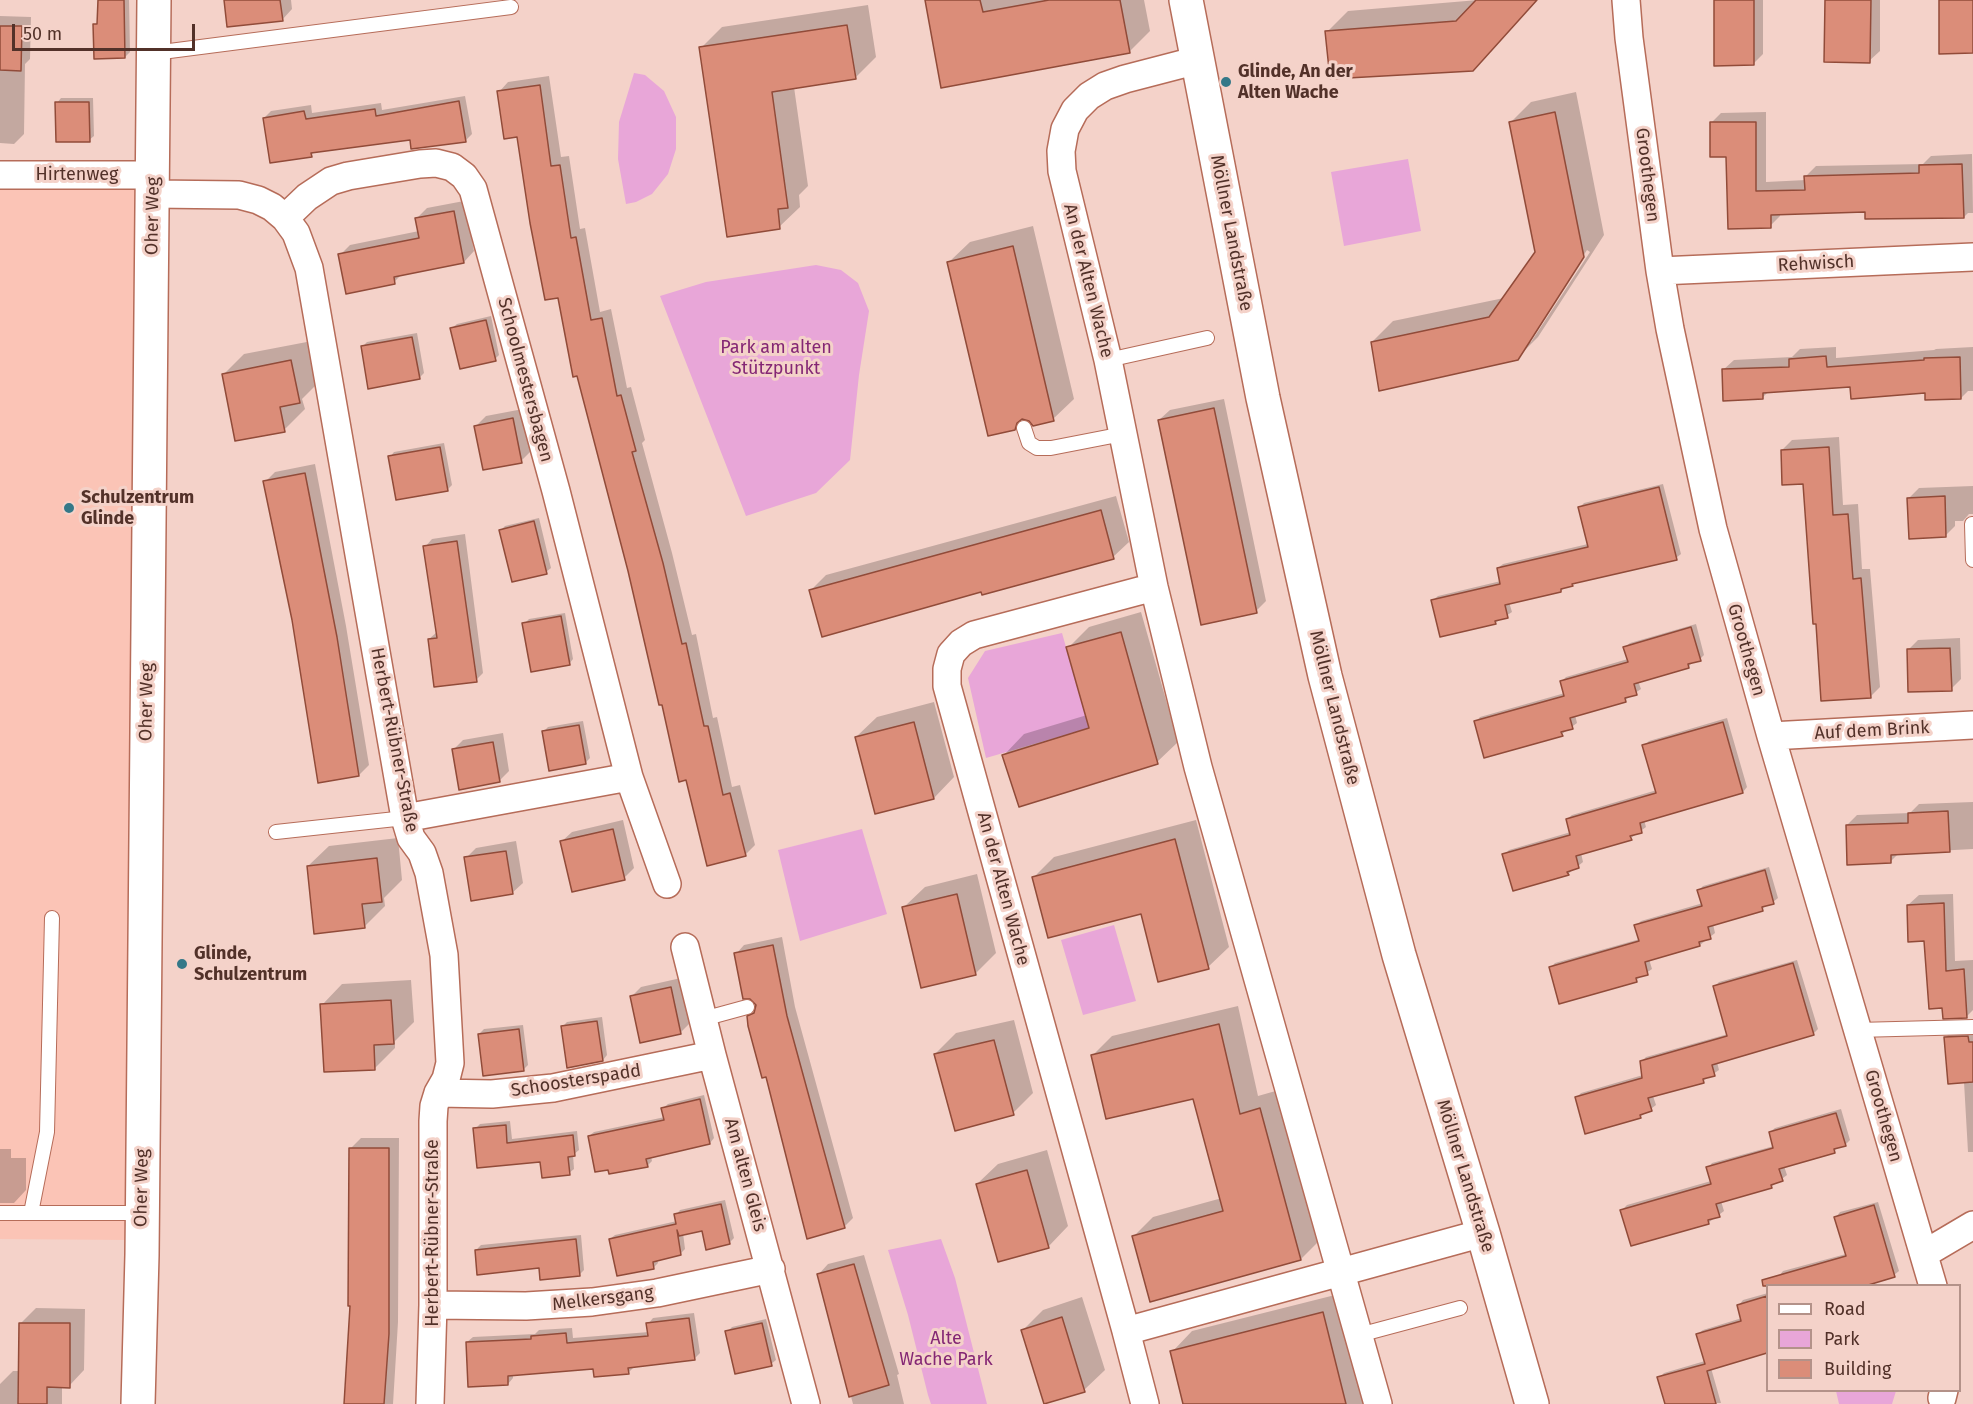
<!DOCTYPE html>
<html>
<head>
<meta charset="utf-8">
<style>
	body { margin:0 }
	#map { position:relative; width:1973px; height:1404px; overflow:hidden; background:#f4d2c9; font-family:"Fira Sans",sans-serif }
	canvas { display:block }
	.legend { position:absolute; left:1766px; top:1284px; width:195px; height:108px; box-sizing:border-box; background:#f4d2c9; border:2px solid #b39289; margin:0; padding:8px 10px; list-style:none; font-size:18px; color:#523129 }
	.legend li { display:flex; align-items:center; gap:12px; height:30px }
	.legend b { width:30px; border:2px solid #b39289 }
	.scale { position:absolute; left:12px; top:24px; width:183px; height:27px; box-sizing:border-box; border:3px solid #523129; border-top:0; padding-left:8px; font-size:18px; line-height:21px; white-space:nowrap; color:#523129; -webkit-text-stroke:4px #f4d2c9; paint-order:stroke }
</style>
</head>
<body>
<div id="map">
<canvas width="1973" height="1404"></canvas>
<ul class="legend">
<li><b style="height:8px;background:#fff"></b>Road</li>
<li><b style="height:16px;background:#e8a6d8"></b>Park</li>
<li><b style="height:16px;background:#db8d79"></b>Building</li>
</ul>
<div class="scale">50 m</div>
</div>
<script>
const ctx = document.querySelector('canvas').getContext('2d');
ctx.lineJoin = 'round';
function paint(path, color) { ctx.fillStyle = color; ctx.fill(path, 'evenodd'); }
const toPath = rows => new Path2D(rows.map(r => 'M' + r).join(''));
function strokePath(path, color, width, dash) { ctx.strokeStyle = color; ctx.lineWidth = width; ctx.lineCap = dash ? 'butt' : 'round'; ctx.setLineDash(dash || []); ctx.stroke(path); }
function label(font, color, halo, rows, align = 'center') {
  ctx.font = font + ' "Fira Sans",sans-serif'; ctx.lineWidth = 6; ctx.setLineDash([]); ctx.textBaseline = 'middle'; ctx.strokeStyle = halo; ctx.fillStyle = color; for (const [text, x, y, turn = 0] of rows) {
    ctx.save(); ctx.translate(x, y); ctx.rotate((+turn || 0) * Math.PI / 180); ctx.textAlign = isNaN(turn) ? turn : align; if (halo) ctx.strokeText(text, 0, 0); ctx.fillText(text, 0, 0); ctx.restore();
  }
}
paint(toPath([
	[0,188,141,190,129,1240,0,1239]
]), '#fbc4b6');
paint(toPath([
	[634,73,645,75,664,91,676,117,676,149,668,174,652,194,636,202,626,204,618,159,619,122],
	[1408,159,1421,231,1344,246,1331,172],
	[816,265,841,270,858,283,869,311,859,375,850,460,816,493,746,516,660,296,706,282],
	[1062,633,1089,728,986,758,968,678,985,651],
	[862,829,887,914,800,941,778,850],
	[1114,925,1136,1001,1083,1015,1061,940],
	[941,1239,955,1278,987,1404,931,1404,928,1395,908,1315,888,1250],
	[1836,1391,1836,1390,1896,1391,1892,1404,1839,1404]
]), '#e8a6d8');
paint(toPath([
	[99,0,129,0,130,52,125,57,95,25,99,21],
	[225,0,291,0,292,9,282,20],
	[926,0,1144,0,1150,31,1129,52],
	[1478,0,1537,0,1473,70,1327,32,1348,11],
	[1715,0,1763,0,1763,54,1753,64],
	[1826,0,1880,0,1880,51,1869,61],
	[868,5,876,57,855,78,794,87,808,186,799,195,800,207,779,227,701,48,722,27],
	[0,16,31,17,30,59,25,64,24,134,14,144,0,143],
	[549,76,561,157,569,156,580,229,585,228,600,312,611,309,627,388,631,387,645,440,642,443,672,553,692,635,696,634,713,718,717,717,732,787,740,785,755,845,745,855,687,779,630,571,518,135,499,92,508,82],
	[1576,92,1604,235,1538,337,1517,358,1372,342,1393,321,1504,298,1537,253,1511,122,1531,102],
	[1587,250,1590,252,1531,342,1528,342],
	[465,96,472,134,465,141,411,138,315,151,311,155,264,118,271,111,311,105,312,113,381,103,382,110],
	[61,98,93,98,94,136,89,140,57,103],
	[1766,112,1766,182,1806,180,1806,176,1816,166,1923,164,1931,156,1972,154,1973,213,1968,213,1964,217,1922,218,1922,217,1867,210,1780,214,1780,216,1770,226,1727,155,1711,123,1721,113],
	[464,201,474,251,464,262,403,273,394,282,340,255,350,245,419,231,416,219,427,208],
	[1033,226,1074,399,1053,419,1025,418,1015,428,949,262,970,242],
	[491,316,499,355,495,359,452,328,457,324],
	[417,333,424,373,419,378,362,347,367,342],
	[312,341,320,381,302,399,305,409,284,430,223,375,244,354],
	[1836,347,1836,358,1934,350,1936,349,1973,347,1973,391,1968,391,1961,398,1926,391,1851,385,1769,391,1762,398,1723,370,1734,360,1792,357,1800,349],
	[1224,399,1266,601,1256,611,1159,420,1170,410],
	[523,409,531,451,521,461,476,426,486,416],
	[1839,437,1843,505,1858,504,1862,569,1870,569,1880,687,1870,697,1817,622,1804,482,1782,450,1792,440],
	[444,443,452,485,447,490,390,457,394,452],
	[315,464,346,626,369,765,359,775,293,619,265,482,275,472],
	[1663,484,1681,554,1676,558,1575,582,1566,586,1561,591,1509,602,1512,612,1495,623,1433,600,1438,596,1501,581,1498,568,1503,564,1588,544,1579,508,1584,503],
	[1973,486,1973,514,1969,514,1963,521,1955,521,1955,526,1945,536,1909,498,1919,488],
	[1116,496,1129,542,1113,557,982,591,811,590,826,575],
	[539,518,551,568,546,572,501,530,505,526],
	[465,534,483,673,476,680,429,639,437,632,425,547,432,539],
	[1141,612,1178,742,1157,762,1004,755,1024,734,1087,715,1068,648,1089,627],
	[565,613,573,659,569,664,524,624,529,619],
	[1696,624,1704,655,1700,659,1694,661,1689,666,1638,681,1641,689,1625,700,1575,715,1577,723,1562,734,1476,722,1480,717,1565,693,1562,681,1566,677,1628,659,1625,647,1630,643],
	[1960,638,1961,679,1951,689,1908,650,1918,640],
	[934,702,954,777,934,798,856,737,877,717],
	[1727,718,1747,787,1743,792,1644,820,1646,827,1631,838,1581,853,1583,862,1568,874,1504,855,1509,850,1571,832,1567,819,1572,815,1657,790,1644,746,1649,741],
	[583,721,590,758,585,763,543,732,548,727],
	[503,733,509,771,499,781,453,750,463,740],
	[1973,802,1973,849,1899,853,1890,862,1847,825,1857,815,1910,813,1919,804],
	[623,820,634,868,624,878,561,842,572,832],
	[1196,820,1229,947,1208,967,1142,912,1034,877,1054,857],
	[398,838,402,880,384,898,385,906,364,927,308,866,329,846],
	[516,841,523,883,512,893,466,858,476,848],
	[1769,867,1778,898,1773,902,1768,904,1762,909,1713,924,1715,933,1700,945,1649,959,1652,969,1636,980,1550,968,1555,963,1640,939,1636,926,1641,921,1703,903,1699,890,1703,886],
	[977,874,996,953,975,974,904,907,925,887],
	[1953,894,1955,961,1973,960,1973,1010,1966,1017,1908,905,1919,895],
	[782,937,795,1007,853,1218,844,1227,767,1075,749,1017,756,1009,757,1005,750,997,736,954,744,945],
	[1797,960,1818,1029,1813,1034,1717,1062,1719,1070,1703,1081,1653,1096,1656,1105,1640,1117,1576,1098,1581,1093,1643,1075,1641,1062,1646,1057,1728,1034,1714,987,1719,982],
	[681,978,691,1022,681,1032,631,997,641,987],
	[411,980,414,1022,395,1041,395,1048,375,1068,322,1005,342,984],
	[1238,1006,1258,1096,1279,1090,1320,1240,1301,1259,1134,1236,1153,1217,1222,1198,1194,1097,1093,1055,1112,1036],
	[602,1017,607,1055,603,1060,562,1027,567,1022],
	[1014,1020,1033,1093,1013,1113,935,1054,956,1033],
	[523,1025,528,1065,524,1069,479,1034,484,1029],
	[1956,1027,1973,1027,1973,1152,1968,1152,1964,1082,1946,1037],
	[704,1095,714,1138,710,1143,651,1157,652,1161,647,1166,589,1136,594,1132,665,1117,663,1108,668,1104],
	[1841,1109,1850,1140,1845,1145,1840,1146,1834,1151,1784,1166,1787,1175,1771,1187,1721,1201,1724,1211,1708,1223,1622,1210,1627,1205,1711,1181,1708,1168,1712,1163,1774,1146,1770,1132,1775,1128],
	[510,1121,512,1139,577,1131,579,1150,573,1155,574,1169,569,1173,475,1129,480,1124],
	[361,1138,399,1138,398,1322,393,1404,345,1404,351,1305,351,1148],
	[0,1149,11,1149,11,1158,26,1158,26,1190,14,1203,0,1203],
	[1047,1150,1068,1226,1048,1247,977,1184,998,1164],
	[725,1200,734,1238,729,1243,703,1230,683,1233,685,1249,680,1254,657,1259,658,1263,653,1268,610,1239,615,1235,677,1221,676,1215,680,1210],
	[1878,1202,1899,1271,1894,1275,1779,1276,1783,1271,1846,1254,1836,1217,1840,1212],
	[581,1235,584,1270,579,1275,476,1250,481,1245],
	[864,1255,899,1374,897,1375,904,1404,853,1404,818,1275,828,1264],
	[1343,1293,1371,1404,1185,1404,1172,1352,1192,1331],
	[1768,1293,1768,1334,1752,1339,1711,1368,1721,1403,1666,1404,1659,1378,1664,1373,1705,1361,1698,1334,1703,1330,1742,1318,1739,1305,1743,1300],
	[1082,1297,1105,1370,1084,1390,1023,1330,1043,1310],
	[36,1308,85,1309,84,1370,69,1386,62,1386,62,1404,0,1404,0,1384,13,1371,20,1371,20,1324],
	[694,1313,700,1353,694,1359,635,1366,628,1373,595,1368,513,1374,513,1378,508,1384,467,1342,473,1337,535,1334,539,1330,572,1328,573,1338,649,1332,648,1324,653,1318],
	[766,1319,776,1360,771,1364,727,1332,732,1327]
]), '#0003');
const building = toPath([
	[98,0,124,0,125,58,94,59,93,24,97,24,98,0],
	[224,0,280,0,283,21,227,27,224,0],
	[925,0,980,0,983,12,1049,0,1120,0,1130,53,941,88,925,0],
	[1476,0,1537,0,1473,71,1330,79,1325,31,1456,21,1476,0],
	[1714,0,1754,0,1754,65,1714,66,1714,0],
	[1825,0,1871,0,1870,63,1824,62,1825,0],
	[1939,0,1973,0,1973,53,1939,54,1939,0],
	[847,25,856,79,772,92,788,208,778,209,780,229,727,237,699,47,847,25],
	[0,26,22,26,21,71,0,70,0,26],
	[540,85,551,166,560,165,571,238,576,237,591,320,602,318,617,396,621,395,636,451,632,452,663,563,682,644,686,643,704,726,708,726,723,795,730,793,746,856,707,866,686,780,679,782,662,705,659,705,628,571,577,376,573,377,558,298,545,300,530,223,517,137,504,139,497,91,540,85],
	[459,101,466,142,411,149,410,140,311,153,312,157,270,163,263,118,304,111,306,119,375,109,376,116,459,101],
	[55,102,89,102,90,142,56,142,55,102],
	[1555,112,1584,257,1518,360,1379,391,1371,342,1489,317,1535,252,1509,122,1555,112],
	[1710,122,1756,122,1756,191,1805,190,1804,176,1919,173,1919,165,1962,164,1964,218,1865,219,1865,212,1771,215,1771,228,1728,229,1726,157,1710,157,1710,122],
	[454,211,464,263,394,277,395,284,346,294,338,254,419,238,415,218,454,211],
	[1013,246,1054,421,1033,426,1029,421,1022,419,1017,423,1015,430,988,436,947,262,1013,246],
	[486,320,496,361,460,369,450,328,486,320],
	[412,337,420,379,368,389,361,346,412,337],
	[1826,356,1827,367,1924,360,1924,358,1960,357,1961,399,1925,400,1925,393,1851,399,1850,387,1763,393,1763,399,1723,401,1722,369,1789,367,1789,359,1826,356],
	[291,360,300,403,280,407,285,432,235,441,222,374,291,360],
	[1214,408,1257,613,1201,625,1158,420,1214,408],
	[513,418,522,463,483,470,474,426,513,418],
	[440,447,448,491,396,500,388,456,440,447],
	[1829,447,1833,515,1848,514,1853,579,1861,578,1871,698,1821,701,1816,624,1813,624,1803,484,1782,485,1781,450,1829,447],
	[305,473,337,637,359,776,318,783,292,620,263,481,305,473],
	[1659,487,1677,560,1572,584,1573,586,1561,589,1561,592,1505,605,1508,618,1495,621,1496,624,1440,637,1431,600,1500,584,1497,568,1588,547,1578,507,1659,487],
	[1945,496,1946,537,1909,539,1907,498,1945,496],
	[1101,510,1114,559,982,595,981,592,822,637,809,590,1101,510],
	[534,521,547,574,512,582,499,530,534,521],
	[457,541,477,682,434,687,428,639,437,638,423,546,457,541],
	[561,616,570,665,531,672,522,623,561,616],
	[1691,627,1701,661,1688,664,1689,668,1634,684,1637,695,1625,698,1626,702,1570,718,1573,729,1561,732,1563,736,1484,758,1474,721,1564,696,1560,681,1628,662,1623,647,1691,627],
	[1121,632,1158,764,1019,807,1002,755,1089,728,1066,647,1121,632],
	[1950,648,1952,691,1908,692,1907,649,1950,648],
	[914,722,934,799,875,814,855,737,914,722],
	[1723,722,1743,793,1640,823,1642,833,1630,836,1632,840,1576,856,1579,868,1567,872,1569,875,1513,891,1502,854,1570,835,1566,819,1656,793,1642,745,1723,722],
	[579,725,586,764,549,771,542,731,579,725],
	[493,742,500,782,459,790,452,749,493,742],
	[1948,811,1950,852,1891,855,1891,863,1847,865,1846,825,1908,823,1908,813,1948,811],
	[613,829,625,880,572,892,560,841,613,829],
	[1175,839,1209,969,1158,982,1141,914,1048,938,1032,877,1175,839],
	[506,851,513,894,471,901,464,857,506,851],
	[377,858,382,902,362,904,365,928,314,934,307,866,377,858],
	[1765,870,1774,904,1762,907,1763,911,1708,927,1711,939,1699,942,1700,946,1645,962,1648,975,1636,978,1637,982,1559,1004,1549,967,1639,941,1634,925,1702,906,1697,890,1765,870],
	[957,894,976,975,921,988,902,907,957,894],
	[1944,903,1946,971,1964,969,1967,1018,1943,1019,1942,1008,1929,1009,1924,941,1908,942,1907,905,1944,903],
	[773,945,787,1016,845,1228,807,1239,766,1077,762,1078,748,1026,747,1016,754,1013,756,1005,750,999,743,999,734,953,773,945],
	[1793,963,1814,1035,1712,1065,1715,1076,1703,1079,1704,1083,1648,1098,1652,1111,1640,1115,1641,1118,1585,1134,1575,1097,1642,1078,1640,1061,1727,1036,1713,986,1793,963],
	[671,987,681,1034,640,1043,630,996,671,987],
	[391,1000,394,1044,374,1045,375,1070,324,1072,320,1004,391,1000],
	[597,1021,603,1061,567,1068,561,1026,597,1021],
	[1219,1024,1240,1114,1260,1108,1301,1260,1150,1302,1132,1236,1223,1211,1193,1099,1106,1119,1091,1055,1219,1024],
	[519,1029,524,1071,483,1076,478,1034,519,1029],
	[1968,1036,1969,1042,1973,1042,1973,1082,1948,1084,1944,1037,1968,1036],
	[994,1040,1014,1115,955,1131,934,1054,994,1040],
	[700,1099,710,1144,646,1159,648,1167,609,1174,608,1170,595,1172,588,1136,664,1120,661,1108,700,1099],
	[1836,1113,1846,1146,1834,1149,1835,1153,1779,1169,1783,1181,1771,1185,1772,1188,1716,1204,1720,1217,1708,1220,1709,1224,1631,1246,1620,1210,1711,1184,1706,1167,1773,1148,1769,1132,1836,1113],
	[506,1125,507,1143,573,1135,575,1156,568,1157,570,1175,542,1178,540,1162,477,1168,473,1128,506,1125],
	[349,1148,389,1148,389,1334,384,1404,344,1404,350,1306,348,1306,349,1148],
	[1027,1170,1049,1248,998,1262,976,1184,1027,1170],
	[721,1204,730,1244,706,1250,702,1231,679,1236,677,1230,681,1255,653,1262,654,1269,617,1276,609,1239,676,1224,674,1214,721,1204],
	[1874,1205,1895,1277,1865,1286,1763,1286,1762,1280,1846,1256,1834,1217,1874,1205],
	[576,1239,580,1276,540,1280,539,1268,477,1275,475,1250,576,1239],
	[854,1264,889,1385,849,1397,817,1274,854,1264],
	[1767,1296,1767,1353,1707,1371,1716,1404,1665,1404,1657,1377,1705,1364,1696,1334,1741,1321,1737,1305,1767,1296],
	[1323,1312,1346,1404,1183,1404,1170,1351,1323,1312],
	[1062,1317,1085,1392,1044,1404,1021,1330,1062,1317],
	[689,1318,695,1360,628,1368,629,1374,594,1377,593,1369,508,1376,508,1385,468,1387,466,1342,531,1339,531,1336,566,1333,567,1343,648,1336,646,1323,689,1318],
	[19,1323,70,1323,70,1388,47,1387,47,1404,18,1404,19,1323],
	[762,1323,772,1366,735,1374,725,1331,762,1323]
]);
paint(building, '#db8d79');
strokePath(building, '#914b39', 1.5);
const lane = toPath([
	[154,53,511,7],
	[1108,360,1207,338],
	[1024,428,1029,443,1037,448,1051,448,1123,434],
	[1972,524,1973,560],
	[276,832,405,818],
	[703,1019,747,1007],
	[1857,1030,1973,1027],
	[0,1213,142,1213],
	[31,1213,47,1132,52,918],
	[1359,1335,1460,1308]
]);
const street = toPath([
	[1626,0,1629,38,1660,271,1670,329,1713,529,1771,736,1933,1286],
	[1198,60,1125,79,1105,86,1089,96,1075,110,1065,129,1061,151,1062,171,1108,360,1154,587,1198,767,1378,1404],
	[0,175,153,175],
	[153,194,239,195,258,200,272,207,285,218,296,233,309,268,405,818,411,838,422,853,429,873,444,955,450,1063,446,1079,438,1093,434,1106,433,1121,433,1305,430,1404],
	[285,218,307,197,331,181,348,176,420,164,436,163,452,167,464,176,473,189,556,491,629,777,667,884],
	[1660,271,1973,257],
	[1154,587,974,635,961,643,951,654,947,669,947,686,1126,1331,1483,1233],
	[1771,736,1973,725],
	[405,818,629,777],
	[685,947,712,1055,806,1404],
	[438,1093,492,1094,553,1088,712,1055],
	[1924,1254,1973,1225],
	[433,1305,526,1306,592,1302,657,1293,771,1269],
	[1126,1331,1145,1404],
	[1942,1398,1944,1390]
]);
const secondary = toPath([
	[1186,0,1263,398,1325,676,1399,955,1483,1233,1532,1404],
	[138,1404,142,1255,154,0]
]);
strokePath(lane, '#b66c59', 16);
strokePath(street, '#b66c59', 30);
strokePath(secondary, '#b66c59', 36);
strokePath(lane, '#fff', 14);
strokePath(street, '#fff', 27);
strokePath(secondary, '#fff', 33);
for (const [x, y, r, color] of [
	[1226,82,6,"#347888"],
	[69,508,6,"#347888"],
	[182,964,6,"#347888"]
]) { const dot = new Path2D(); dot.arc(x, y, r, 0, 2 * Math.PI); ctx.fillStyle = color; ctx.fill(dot); strokePath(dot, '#f4d2c9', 2); }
label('bold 18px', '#523129', '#f4d2c9', [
	["Glinde, An der",1238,72],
	["Alten Wache",1238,93],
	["Schulzentrum",81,498],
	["Glinde",81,519],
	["Glinde,",194,954],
	["Schulzentrum",194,975]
], 'left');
label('18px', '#523129', '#f4d2c9', [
	["Hirtenweg",77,175],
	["Groothegen",1647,175,83],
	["Oher Weg",153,216,-89],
	["Möllner Landstraße",1231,233,79],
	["Rehwisch",1816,264,-3],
	["An der Alten Wache",1088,281,76],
	["Schoolmestersbagen",525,380,75],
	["Groothegen",1746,650,74],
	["Oher Weg",147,702,-89],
	["Möllner Landstraße",1334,708,76],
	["Auf dem Brink",1872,731,-3],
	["Herbert-Rübner-Straße",394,740,79],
	["An der Alten Wache",1003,889,75],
	["Schoosterspadd",576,1081,-9],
	["Groothegen",1883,1116,74],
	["Am alten Gleis",745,1175,75],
	["Möllner Landstraße",1465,1176,73],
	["Oher Weg",142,1188,-89],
	["Herbert-Rübner-Straße",433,1233,-90],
	["Melkersgang",603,1299,-7]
]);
label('18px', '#842674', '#f4d2c9', [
	["Park am alten",776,348],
	["Stützpunkt",776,369],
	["Alte",946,1339],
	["Wache Park",946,1360]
]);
</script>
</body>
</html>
